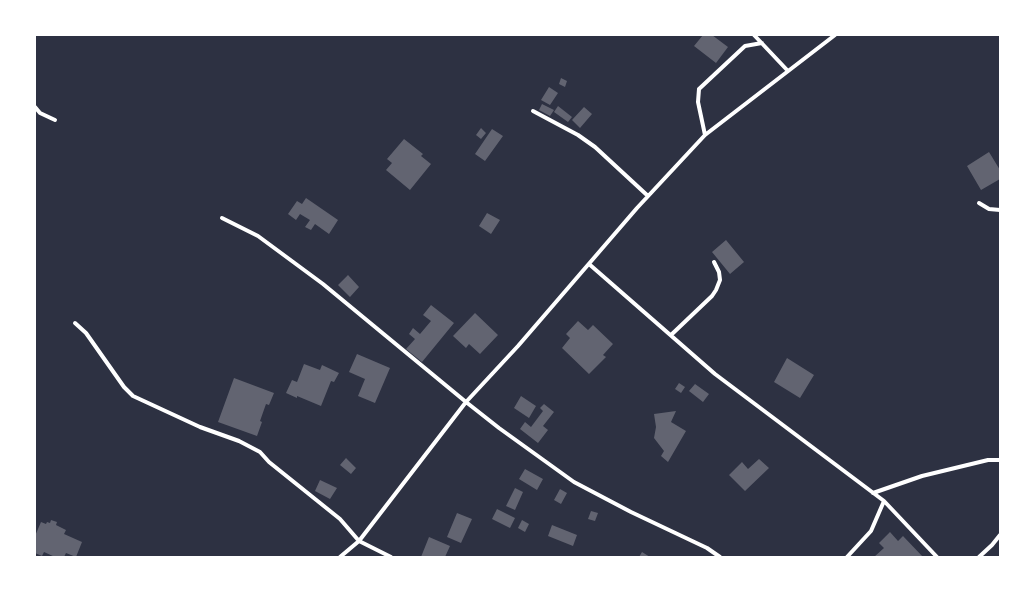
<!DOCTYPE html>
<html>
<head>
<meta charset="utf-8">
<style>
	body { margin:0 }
	#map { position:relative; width:1035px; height:592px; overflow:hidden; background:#2d3142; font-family:Ubuntu,sans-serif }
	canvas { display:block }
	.frame { position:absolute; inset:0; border:36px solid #fff; pointer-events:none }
</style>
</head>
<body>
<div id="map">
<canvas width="1035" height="592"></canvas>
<div class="frame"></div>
</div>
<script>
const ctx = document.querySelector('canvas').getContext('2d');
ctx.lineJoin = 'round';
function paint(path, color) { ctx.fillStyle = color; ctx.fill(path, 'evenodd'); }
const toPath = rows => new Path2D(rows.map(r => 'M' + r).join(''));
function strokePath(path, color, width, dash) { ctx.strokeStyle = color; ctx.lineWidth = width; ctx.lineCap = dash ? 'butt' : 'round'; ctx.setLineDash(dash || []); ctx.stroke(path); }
paint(toPath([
	[703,35,712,35,728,47,716,63,694,46],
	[561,78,567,81,565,87,559,84],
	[549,87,558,93,550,105,541,100],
	[542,104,554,110,550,116,539,110],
	[558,106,572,117,568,122,554,112],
	[584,107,592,114,580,128,572,120],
	[481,128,486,133,481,139,476,135],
	[492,129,503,136,485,161,475,154],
	[404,139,423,154,421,156,431,164,410,190,386,170,392,163,387,159],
	[989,152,1000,170,1000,179,981,190,967,166],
	[306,198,338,220,329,234,315,224,311,230,305,227,310,220,300,214,296,220,288,214,297,201,302,204],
	[487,213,500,220,491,234,479,226],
	[726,240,744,262,730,274,712,252],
	[348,275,359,287,350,297,338,285],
	[431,305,454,323,422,362,406,349,415,339,409,334,413,328,420,334,431,321,423,315],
	[475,313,498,335,480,354,469,344,466,348,453,336],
	[578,321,588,330,593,325,613,344,603,355,606,357,589,374,562,348,570,338,566,334],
	[357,354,390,368,375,403,358,396,365,379,349,372],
	[787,358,814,375,800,398,774,382],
	[304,364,320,370,322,365,339,373,334,382,331,381,321,406,297,396,297,398,286,393,292,380,297,382],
	[234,378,274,393,269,405,266,404,260,421,262,422,257,436,218,422],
	[679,383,685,387,681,393,675,389],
	[695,384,709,394,703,402,689,391],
	[521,396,536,406,529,418,514,408],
	[544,404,554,412,543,426,548,430,538,443,520,429,525,422,531,427,543,411,540,408],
	[676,411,671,422,686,431,668,462,661,456,664,451,654,438,656,427,654,414],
	[346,458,356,468,351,474,340,465],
	[759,459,769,468,745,491,729,475,742,462,748,469],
	[525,469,543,479,537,490,519,479],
	[320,480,337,488,330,499,315,491],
	[515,488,523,492,515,510,506,506],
	[560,489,567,493,561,504,554,500],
	[497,509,515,518,510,528,492,519],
	[591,511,598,513,595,521,588,519],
	[457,513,472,519,461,543,447,537],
	[51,520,57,522,56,525,66,530,64,534,82,542,76,557,66,553,64,557,55,557,44,552,42,556,35,553,35,536,41,522,46,524,47,522,50,523],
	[522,520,529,524,525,532,518,528],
	[552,525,577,535,573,546,548,536],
	[890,532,898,541,903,536,923,557,874,557,884,548,879,543],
	[429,537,450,546,445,557,421,557],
	[642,552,650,557,639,557]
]), '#626471');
strokePath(toPath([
	[754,35,788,71],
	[35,107,40,113,55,120],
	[533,111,578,135,595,147,648,196],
	[705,135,698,102,699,89,745,46,762,43],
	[979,203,989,209,1000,210],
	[222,218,258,236,323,284,466,402,499,428,574,482,631,512,707,548,720,557],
	[589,264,715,374,884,501,937,557],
	[75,323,86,333,124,387,133,396,200,427,239,441,260,452,269,462,340,519,359,541,391,557],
	[671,335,712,296,716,290,720,280,719,272,714,262],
	[873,493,922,476,988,460,1000,460],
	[340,557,359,541,466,402,518,346,637,208,705,135,835,35],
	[847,557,871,531,884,501],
	[979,557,992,545,1000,535]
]), '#fff', 4);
</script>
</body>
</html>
